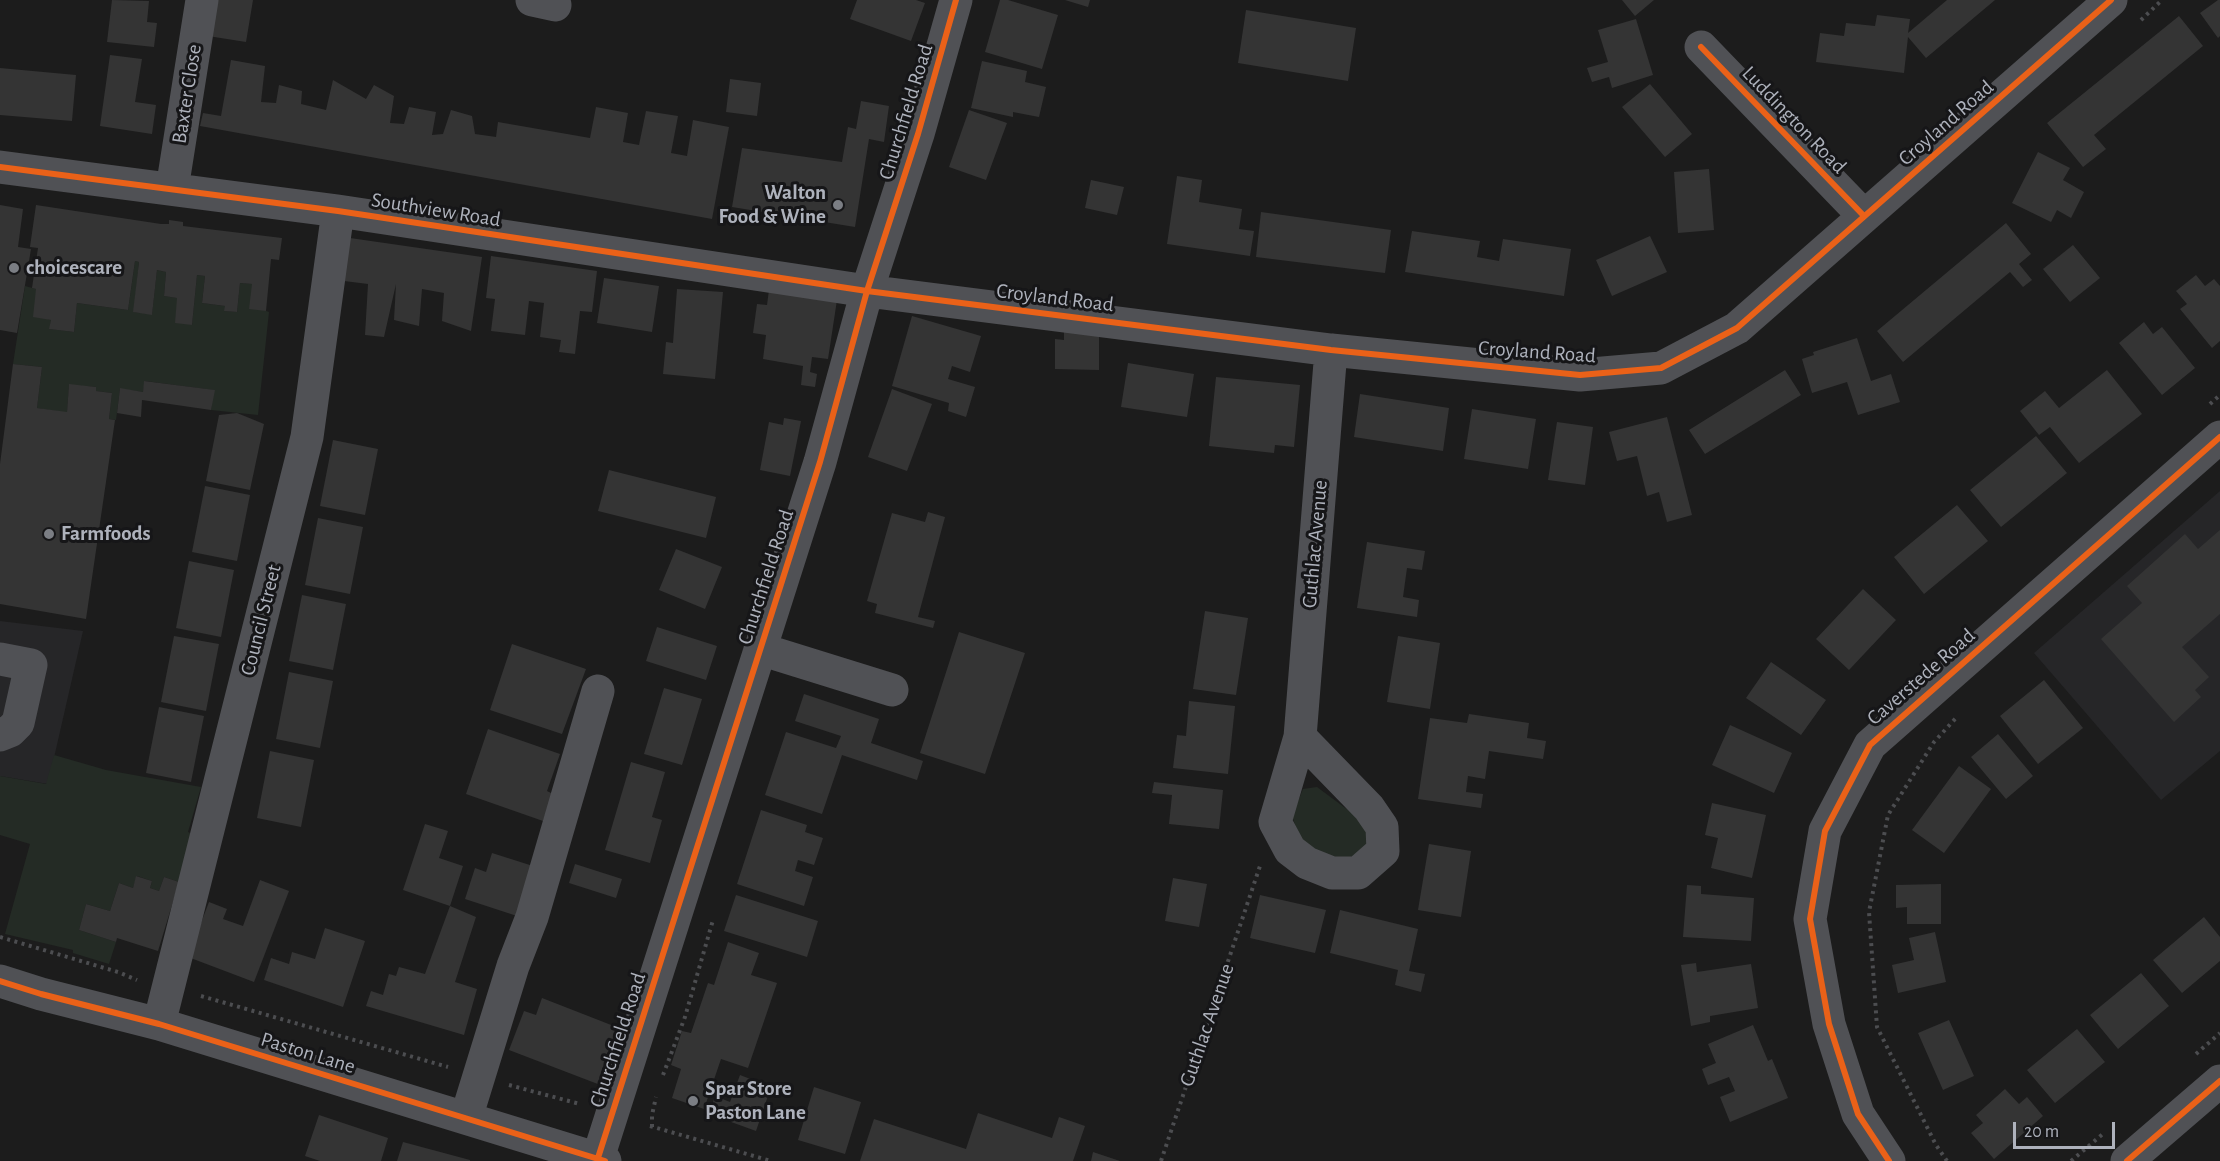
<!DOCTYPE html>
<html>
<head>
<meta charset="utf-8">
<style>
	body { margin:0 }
	#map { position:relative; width:2220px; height:1161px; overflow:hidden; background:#1c1c1c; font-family:"Alegreya Sans",sans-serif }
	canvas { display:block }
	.scale { position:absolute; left:2013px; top:1122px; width:102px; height:27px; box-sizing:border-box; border:3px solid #aeb2bc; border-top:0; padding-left:8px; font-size:18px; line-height:21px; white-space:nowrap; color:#aeb2bc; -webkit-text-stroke:4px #161618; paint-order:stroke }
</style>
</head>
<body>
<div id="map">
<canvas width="2220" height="1161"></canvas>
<div class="scale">20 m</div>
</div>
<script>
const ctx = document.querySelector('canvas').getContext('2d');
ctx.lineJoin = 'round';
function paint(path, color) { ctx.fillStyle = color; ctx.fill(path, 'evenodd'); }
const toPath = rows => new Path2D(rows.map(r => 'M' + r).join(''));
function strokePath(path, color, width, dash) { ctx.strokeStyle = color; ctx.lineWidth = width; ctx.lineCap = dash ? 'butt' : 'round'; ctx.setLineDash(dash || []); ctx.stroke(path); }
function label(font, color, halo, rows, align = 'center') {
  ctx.font = font + ' "Alegreya Sans",sans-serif'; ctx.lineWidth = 6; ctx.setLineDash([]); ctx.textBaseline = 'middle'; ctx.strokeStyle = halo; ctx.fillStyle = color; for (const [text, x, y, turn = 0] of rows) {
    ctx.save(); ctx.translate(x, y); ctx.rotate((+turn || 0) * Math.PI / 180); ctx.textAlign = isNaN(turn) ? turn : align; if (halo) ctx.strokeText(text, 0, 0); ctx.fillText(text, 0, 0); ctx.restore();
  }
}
paint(toPath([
	[2220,491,2220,751,2161,800,2034,653],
	[0,621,83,631,48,784,0,776]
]), '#262628');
paint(toPath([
	[135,261,139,262,134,312,152,314,157,270,166,272,164,296,177,298,192,325,197,275,205,276,202,303,225,306,225,311,237,312,240,283,253,284,266,311,269,312,258,415,211,410,213,390,145,381,143,392,120,389,116,420,109,419,112,393,96,391,96,387,69,385,67,413,37,408,42,367,13,364,25,286,36,289,48,319,51,320,50,329,74,332,77,303,128,310],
	[54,755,106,770,201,787,188,832,192,834,179,882,164,877,159,891,150,888,152,881,137,876,133,888,119,883,110,911,86,904,79,930,116,942,109,964,73,953,73,950,5,934,30,844,0,835,0,776,46,784],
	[1317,787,1352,813,1372,835,1370,851,1339,861,1311,849,1299,836,1292,816,1303,789]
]), '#242b25');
paint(toPath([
	[112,0,149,1,147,22,157,23,154,47,107,42],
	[215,0,253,0,246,42,208,36],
	[857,0,916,0,925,3,911,41,850,19],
	[1000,0,1008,0,1058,15,1042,69,985,52],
	[1065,0,1090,0,1088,7],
	[1622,0,1654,0,1635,16],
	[1947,0,1995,0,1926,58,1908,37,1904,73,1816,62,1820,33,1844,36,1846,23,1875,26,1877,15,1910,19,1908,33],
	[2218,0,2220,0,2220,36,2218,38,2200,13],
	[1246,10,1356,28,1348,81,1238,63],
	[2179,16,2203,46,2094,135,2106,149,2083,167,2047,123],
	[1636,19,1653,75,1612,88,1609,77,1592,82,1587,68,1608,62,1598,30],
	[110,55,142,59,135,102,156,105,152,134,100,126],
	[231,60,265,66,261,102,276,103,279,85,302,91,301,104,326,110,333,80,366,99,374,85,394,96,390,123,404,124,409,107,436,112,432,135,443,134,451,110,472,116,475,134,496,137,498,122,590,138,596,107,628,113,623,142,639,145,646,111,678,116,671,153,687,156,693,120,729,127,712,219,200,126,203,113,221,116],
	[982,61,1027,71,1025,82,1046,87,1039,117,1013,112,1013,117,971,108],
	[0,68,76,75,72,121,0,115],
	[730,79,761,83,757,116,726,112],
	[1650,84,1692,134,1665,157,1622,107],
	[861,101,889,106,884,142,869,139,855,227,732,207,742,148,842,162,848,127,856,129],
	[969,110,1007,123,986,180,949,167],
	[2038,152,2070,168,2063,180,2084,192,2071,218,2057,210,2051,222,2012,203],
	[1709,169,1714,230,1678,233,1674,172],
	[1177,176,1202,180,1199,202,1242,209,1239,229,1254,231,1250,256,1167,244],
	[1091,180,1124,187,1117,215,1085,208],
	[0,205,23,209,18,247,31,249,17,333,0,330],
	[36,205,161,224,169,224,169,220,183,222,183,226,282,238,279,260,271,259,266,311,249,309,252,284,240,283,237,312,224,311,225,306,202,303,205,276,197,275,192,325,175,323,177,298,164,296,166,272,157,270,152,315,133,312,139,262,135,261,128,310,77,303,74,332,49,329,51,320,33,317,36,289,32,288,38,248,30,247],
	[1261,212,1391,230,1385,273,1256,257],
	[2006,223,2031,254,2019,264,2032,280,2023,287,2010,272,1903,362,1877,331],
	[1412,231,1480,241,1477,257,1499,261,1503,239,1571,249,1564,296,1405,272],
	[1650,236,1667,272,1612,296,1596,260],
	[350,238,482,257,471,331,442,321,444,293,422,289,419,326,394,320,396,284,384,337,365,335,368,284,344,281],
	[2073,245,2100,278,2070,302,2043,269],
	[491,256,597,271,592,312,580,311,575,354,559,352,561,340,540,337,544,303,529,301,525,335,491,331,495,299,486,298],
	[2196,275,2205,286,2214,279,2220,286,2220,341,2212,348,2180,309,2187,304,2176,291],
	[604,278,659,286,652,332,597,323],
	[677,289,723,292,715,379,663,374,666,342,673,343],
	[769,290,837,300,828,359,812,357,810,372,817,374,815,387,801,385,803,366,763,359,766,335,753,333,757,304,767,305],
	[912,316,981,336,970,372,952,366,948,379,975,387,966,417,948,411,949,403,892,386],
	[2144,322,2153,334,2162,327,2195,368,2162,395,2119,343],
	[1064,327,1099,328,1099,370,1055,369,1055,339,1064,340],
	[1857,338,1871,381,1891,374,1900,402,1858,415,1847,382,1812,393,1802,359,1814,355,1813,352],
	[1128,363,1194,374,1187,417,1121,407],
	[13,364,42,367,37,408,67,412,69,384,96,387,96,391,112,393,109,419,115,420,86,619,0,604,0,464],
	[1785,370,1801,395,1705,454,1689,430],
	[2107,370,2142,414,2079,463,2050,427,2039,435,2020,411,2045,391,2059,408],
	[1216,377,1300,385,1294,447,1275,445,1274,453,1209,446],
	[144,381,215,390,211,410,142,400,141,417,117,413,120,388,143,392],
	[892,389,932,404,907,471,868,457],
	[1360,394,1449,408,1443,451,1354,437],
	[1472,409,1536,419,1528,469,1464,459],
	[237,413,264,424,250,490,206,481,219,415],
	[1667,417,1692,515,1667,522,1659,492,1647,496,1637,456,1617,461,1609,432],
	[784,418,801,421,790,476,760,470,769,422,783,425],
	[1557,422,1593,427,1585,485,1548,480],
	[2036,436,2067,473,2001,527,1970,490],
	[333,440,378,449,365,515,320,506],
	[609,470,716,497,706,538,598,511],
	[205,486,250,495,237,561,192,552],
	[1957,505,1988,541,1924,594,1894,557],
	[928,512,945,517,918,617,935,621,933,628,875,613,877,604,867,601,892,513,925,522],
	[318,518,363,527,350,594,305,585],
	[2220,530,2220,614,2182,647,2209,677,2195,690,2201,697,2174,722,2101,639,2142,603,2127,586,2185,534,2198,549],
	[1367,542,1425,551,1422,570,1407,568,1403,597,1419,600,1417,617,1357,608],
	[676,549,722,567,705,609,659,590],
	[189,561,234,570,221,637,176,628],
	[1863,589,1896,620,1849,670,1816,639],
	[302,595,346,604,333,670,289,661],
	[1205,611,1248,618,1236,695,1193,689],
	[657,627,717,646,706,680,646,661],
	[959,632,1025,653,985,774,920,753],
	[174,636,219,644,206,711,161,702],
	[1398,636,1440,643,1430,709,1387,702],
	[512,644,586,669,562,734,490,710],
	[1771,662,1826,700,1801,735,1746,698],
	[289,672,333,681,320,748,276,739],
	[2044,680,2083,728,2038,764,2000,716],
	[664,688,702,699,682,765,644,754],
	[804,694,879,719,871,743,923,761,917,780,842,755,822,814,765,795,786,732,836,748,841,736,795,721],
	[1189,701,1235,706,1228,774,1173,768,1177,735,1186,736],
	[159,707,204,716,191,782,146,773],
	[1469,714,1529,723,1527,738,1546,741,1543,759,1489,751,1485,779,1468,776,1466,792,1483,794,1481,808,1418,799,1430,718,1467,723],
	[1730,725,1792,753,1774,793,1712,765],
	[488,729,560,754,547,791,553,794,543,821,466,794],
	[1998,734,2033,776,2006,799,1971,757],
	[270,751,314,760,301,827,257,818],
	[631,762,665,772,652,817,662,820,650,863,605,850],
	[1959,766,1991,789,1944,853,1912,830],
	[1154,782,1223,790,1219,829,1169,824,1172,795,1152,793],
	[1712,803,1766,815,1752,878,1711,868,1718,838,1705,835],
	[761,810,807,825,805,832,823,838,814,865,798,860,795,871,813,877,804,906,737,884],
	[425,824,448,831,439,858,463,866,450,906,476,917,455,982,477,989,464,1035,366,1006,371,991,383,995,389,974,396,976,399,967,425,974,450,906,403,890],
	[1429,844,1471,851,1461,917,1418,910],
	[492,853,533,866,517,916,465,899,475,868,486,872],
	[575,864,622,879,616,898,569,883],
	[136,876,152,881,150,888,159,891,164,877,179,882,158,951,117,938,116,942,79,930,86,904,110,911,119,883,133,888],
	[1173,878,1207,884,1199,927,1165,921],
	[260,880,289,891,254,982,188,957,209,902,227,909,223,919,243,926],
	[1941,884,1941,924,1907,924,1907,907,1896,908,1896,885],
	[1687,885,1701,886,1701,894,1754,898,1751,941,1683,937],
	[736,895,818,921,807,957,724,931],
	[1260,895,1326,910,1315,953,1250,938],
	[1340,910,1418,929,1409,971,1425,974,1421,992,1395,985,1398,970,1330,953],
	[2204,917,2220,937,2220,961,2182,993,2153,960],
	[325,928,365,941,343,1007,264,980,271,958,289,964,292,952,315,959],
	[1935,932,1946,982,1898,993,1892,965,1914,960,1909,938],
	[728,942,759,953,751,975,777,983,748,1068,721,1059,704,1109,672,1098,681,1069,671,1065,682,1031,691,1033,708,983,714,985],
	[1696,963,1697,972,1751,964,1758,1008,1710,1016,1710,1022,1691,1026,1681,965],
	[2141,973,2169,1006,2118,1049,2090,1015],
	[542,998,624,1030,603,1086,509,1050,524,1011,536,1015],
	[1949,1020,1974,1076,1943,1090,1918,1033],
	[1753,1025,1768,1061,1772,1059,1788,1098,1730,1122,1720,1097,1735,1091,1729,1077,1708,1085,1702,1069,1716,1063,1708,1044],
	[2077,1029,2105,1062,2055,1103,2027,1070],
	[740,1075,771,1087,756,1131,709,1114,715,1096,730,1102],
	[814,1087,861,1102,845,1154,798,1140],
	[2005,1089,2019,1104,2027,1097,2043,1116,1994,1159,1971,1133,1983,1123,1976,1115],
	[978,1113,1052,1138,1059,1117,1085,1126,1073,1161,860,1161,874,1119,966,1149],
	[319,1115,388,1138,381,1161,320,1161,305,1156],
	[403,1142,470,1160,470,1161,397,1161],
	[1093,1152,1120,1161,1091,1161]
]), '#343434');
strokePath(toPath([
	[2141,20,2162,0],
	[2210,404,2220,395],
	[0,937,118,972,137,980],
	[201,996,448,1067],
	[2196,1054,2220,1033],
	[663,1075,685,1017,713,920],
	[509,1085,580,1104],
	[650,1126,771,1161],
	[652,1127,652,1115,656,1097],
	[1161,1161,1260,866],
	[1947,1161,1936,1145,1877,1027,1869,912,1888,815,1934,742,1956,718],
	[2071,1161,2104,1133]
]), '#4c4d50', 4, [3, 4.5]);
strokePath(toPath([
	[532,0,555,5],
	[1701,47,1864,216],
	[0,167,338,211,867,291,1331,350,1580,375,1661,368,1737,328,2111,0],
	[172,189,202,0],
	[760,649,892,690],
	[0,659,31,665,18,723,10,731,0,735],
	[1300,737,1275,822,1290,850,1307,863,1332,873,1358,873,1383,851,1382,827,1369,808,1300,737,1331,350],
	[0,981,41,994,159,1024,605,1161],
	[159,1024,307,437,338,211],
	[466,1118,513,966,532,917,598,691],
	[597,1161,820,462,867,291,918,134,956,0],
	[1889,1161,1858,1114,1829,1024,1810,919,1825,831,1870,745,2220,437],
	[2127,1161,2220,1081]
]), '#505155', 33);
strokePath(toPath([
	[1701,47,1864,216],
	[0,167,338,211,867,291,1331,350,1580,375,1661,368,1737,328,2111,0],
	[0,981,41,994,159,1024,605,1161],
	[597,1161,820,462,867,291,918,134,956,0],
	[1889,1161,1858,1114,1829,1024,1810,919,1825,831,1870,745,2220,437],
	[2127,1161,2220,1081]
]), '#ea6118', 6);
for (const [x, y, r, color] of [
	[838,205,6,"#7b7e84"],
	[14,268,6,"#7b7e84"],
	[49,534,6,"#7b7e84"],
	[693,1101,6,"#7b7e84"]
]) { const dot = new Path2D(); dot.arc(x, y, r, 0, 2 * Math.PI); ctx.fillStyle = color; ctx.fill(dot); strokePath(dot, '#161618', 2); }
label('21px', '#aeb2bc', '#161618', [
	["Baxter Close",187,94,-81],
	["Churchfield Road",906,112,-73],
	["Luddington Road",1794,120,46],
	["Croyland Road",1946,123,-41],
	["Southview Road",436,210,9],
	["Croyland Road",1055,298,7],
	["Croyland Road",1537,352,4],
	["Guthlac Avenue",1315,544,-85],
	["Churchfield Road",766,577,-72],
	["Council Street",261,620,-76],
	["Caverstede Road",1921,677,-41],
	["Guthlac Avenue",1207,1025,-71],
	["Churchfield Road",618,1040,-72],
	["Paston Lane",308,1053,17]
]);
label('bold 21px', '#aeb2bc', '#161618', [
	["Walton",826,193,"right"],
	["Food & Wine",826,217,"right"],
	["choicescare",26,268],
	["Farmfoods",61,534],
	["Spar Store",705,1089],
	["Paston Lane",705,1113]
], 'left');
</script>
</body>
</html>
